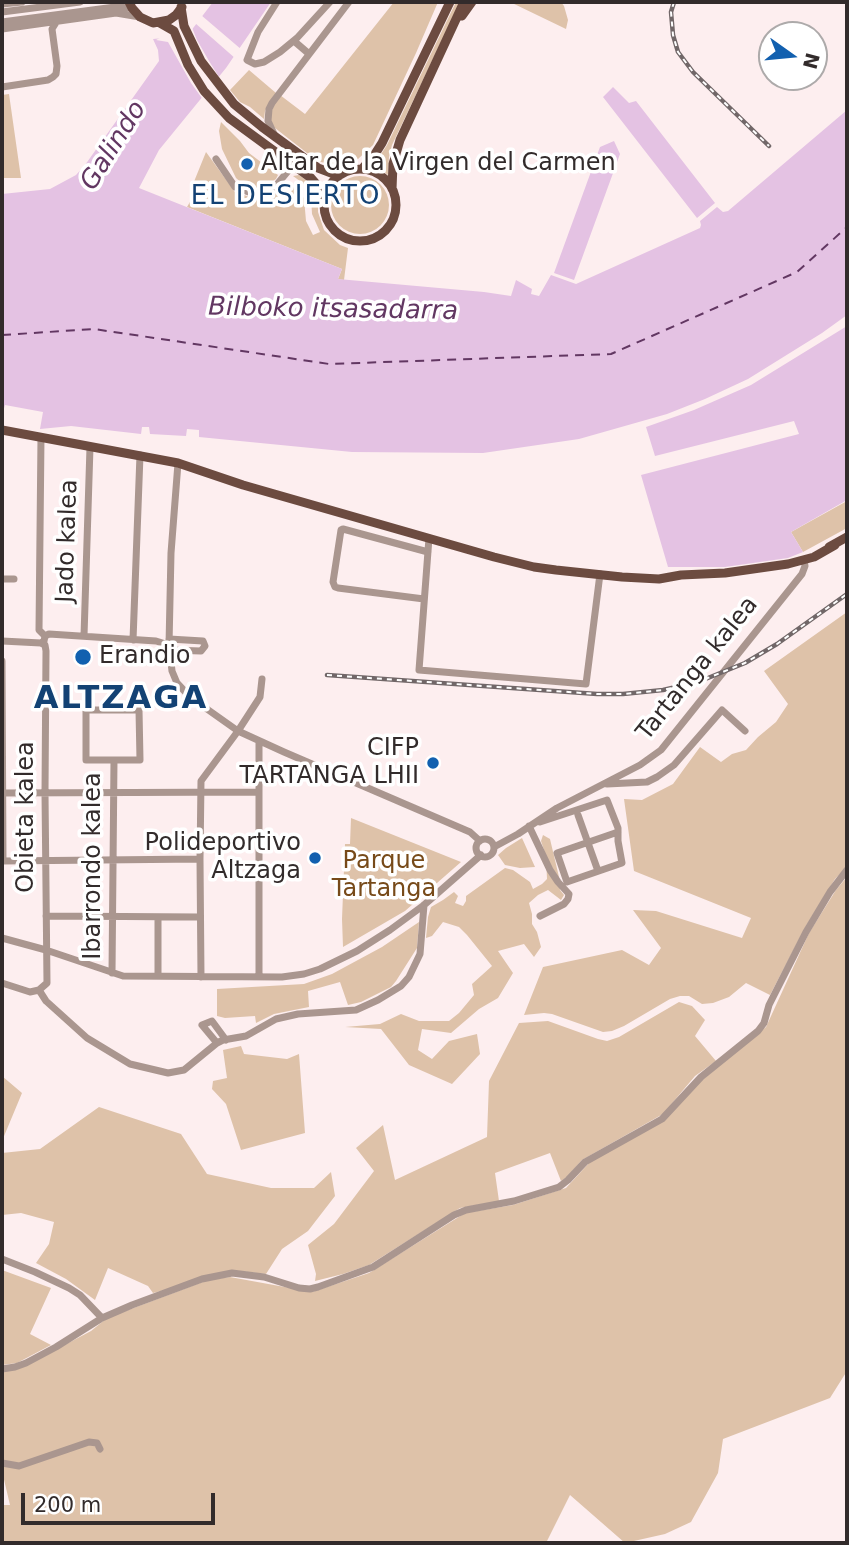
<!DOCTYPE html>
<html>
<head>
<meta charset="utf-8">
<style>
	body { margin:0 }
	#map { position:relative; width:849px; height:1545px; overflow:hidden; background:#fdeeef; font-family:"DejaVu Sans",sans-serif }
	canvas { display:block }
	.frame { position:absolute; inset:0; border:4px solid #322b2b; pointer-events:none }
	.north { position:absolute; left:758px; top:21px; width:70px; height:70px; box-sizing:border-box; background:#fff; border:2px solid #adaaaa; border-radius:50%; rotate:105deg; font-size:19px; font-weight:700; line-height:28px; text-align:center; color:#322b2b }
	.north::after { content:''; display:block; margin:auto; width:24px; height:32px; background:#1260af; clip-path:polygon(50% 0,100% 100%,50% 72%,0 100%) }
	.scale { position:absolute; left:21px; top:1493px; width:194px; height:32px; box-sizing:border-box; border:4px solid #322b2b; border-top:0; padding-left:9px; font-size:21px; line-height:24px; white-space:nowrap; color:#322b2b; -webkit-text-stroke:5px #fff; paint-order:stroke }
</style>
</head>
<body>
<div id="map">
<canvas width="849" height="1545"></canvas>
<div class="frame"></div>
<div class="north">N</div>
<div class="scale">200 m</div>
</div>
<script>
const ctx = document.querySelector('canvas').getContext('2d');
ctx.lineJoin = 'round';
function paint(path, color) { ctx.fillStyle = color; ctx.fill(path, 'evenodd'); }
const toPath = rows => new Path2D(rows.map(r => 'M' + r).join(''));
function strokePath(path, color, width, dash) { ctx.strokeStyle = color; ctx.lineWidth = width; ctx.lineCap = dash ? 'butt' : 'round'; ctx.setLineDash(dash || []); ctx.stroke(path); }
function label(font, color, halo, rows, align = 'center') {
  ctx.font = font + ' "DejaVu Sans",sans-serif'; ctx.lineWidth = 7; ctx.setLineDash([]); ctx.textBaseline = 'middle'; ctx.strokeStyle = halo; ctx.fillStyle = color; for (const [text, x, y, turn = 0] of rows) {
    ctx.save(); ctx.translate(x, y); ctx.rotate((+turn || 0) * Math.PI / 180); ctx.textAlign = isNaN(turn) ? turn : align; if (halo) ctx.strokeText(text, 0, 0); ctx.fillText(text, 0, 0); ctx.restore();
  }
}
paint(toPath([
	[394,2,438,2,416,53,373,145,358,159,352,161,334,165,321,162,307,153,275,128,270,120,270,115,274,105,280,95,305,114],
	[456,2,460,2,392,145,389,157,388,175,374,165,387,145],
	[510,2,561,2,564,6,568,20,566,29],
	[249,70,276,93,265,111,264,119,250,107,240,102,230,90],
	[9,94,21,178,2,178,2,95],
	[221,122,240,141,249,153,278,175,276,179,265,186,257,188,246,187,236,178,222,149,219,131],
	[206,152,235,192,253,198,267,197,278,190,287,181,304,198,306,221,313,235,320,232,312,214,311,196,304,184,293,176,299,175,310,183,318,196,318,212,324,230,340,245,348,248,344,280,338,279,342,269,187,207,195,193,191,189],
	'331 205a29 29 0 1 1 58 0a29 29 0 1 1-58 0Z',
	[847,501,847,528,803,552,791,532],
	[847,612,847,867,835,879,806,926,770,995,746,983,729,997,713,1003,702,1004,689,996,680,996,670,999,624,1026,612,1031,603,1032,552,1014,544,1013,524,1015,543,967,622,950,649,965,661,948,633,910,656,911,742,938,751,918,634,871,624,799,642,800,673,784,700,747,721,762,732,754,746,750,758,737,776,722,788,704,764,671],
	[351,818,461,862,405,911,343,947,342,919,345,844,350,844],
	[543,835,550,839,559,877,560,890,564,895,561,900,548,890,538,895,529,903,532,914,532,924,537,932,541,947,534,957,524,944,498,951,513,973,498,998,479,1009,451,1033,422,1029,418,1050,432,1059,449,1041,477,1034,480,1054,452,1084,409,1065,381,1029,345,1027,380,1024,401,1014,419,1021,449,1021,459,1013,474,995,472,984,492,966,467,935,459,927,443,922,432,936,426,938,428,917,431,907,443,900,454,892,458,896,455,903,463,906,466,901,466,896,505,868,513,870,530,882,533,889,542,884,547,879,546,856,541,841],
	[522,838,535,867,520,868,505,865,498,855,506,848],
	[847,877,847,1371,830,1398,723,1439,718,1473,691,1522,665,1534,625,1543,570,1495,546,1543,2,1543,2,1505,10,1505,2,1471,2,1370,40,1358,91,1331,107,1318,208,1280,230,1277,312,1292,369,1273,465,1213,513,1205,566,1188,590,1162,667,1118,695,1086,766,1027,809,933,836,890],
	[419,922,417,948,396,981,391,987,361,1002,348,1005,340,982,308,991,309,1007,274,1014,256,1023,255,1016,225,1018,217,1016,217,989,304,984,332,974,382,947],
	[679,1002,692,1006,705,1020,695,1036,716,1061,695,1076,663,1114,582,1160,567,1177,561,1181,550,1153,495,1173,499,1201,460,1208,369,1265,343,1274,315,1281,316,1274,308,1245,334,1224,374,1171,356,1148,383,1125,395,1180,487,1137,489,1081,519,1023,548,1021,598,1039,607,1041,619,1037],
	[241,1046,244,1054,287,1059,299,1054,305,1133,241,1150,226,1104,212,1089,213,1081,227,1078,223,1050],
	[2,1076,22,1093,2,1141],
	[99,1107,181,1134,207,1174,271,1188,314,1188,331,1172,335,1196,308,1231,282,1249,266,1274,239,1271,153,1293,148,1286,108,1268,95,1300,66,1279,36,1263,49,1244,54,1222,21,1213,2,1215,2,1153,40,1149],
	[2,1270,51,1288,30,1334,51,1345,17,1363,2,1365]
]), '#dec2a9');
paint(toPath([
	[213,2,271,2,226,68,159,150,139,188,342,269,338,279,484,292,511,296,516,280,532,289,531,294,539,296,551,275,576,284,700,228,701,225,700,221,717,207,723,212,728,211,847,110,847,315,822,333,748,379,705,399,667,414,579,439,483,453,352,452,199,437,199,430,187,429,186,436,150,434,149,427,142,427,141,434,71,426,40,429,43,412,5,405,2,415,2,194,50,189,76,175,85,165,159,61,158,50,153,39,187,36],
	[613,87,629,103,636,101,715,203,697,218,603,97],
	[614,141,620,154,574,280,554,273,600,147],
	[847,326,847,500,791,532,803,552,788,558,725,567,668,567,641,475,799,434,794,421,655,456,646,427,694,410,751,385]
]), '#e4c2e3');
paint(toPath([
	[201,15,242,50,236,59,195,23],
	[191,25,197,40,209,61,221,80,204,101,191,83,168,42,156,40,167,34,185,32]
]), '#fdeeef');
strokePath(toPath([
	[2,335,94,329,329,364,611,354,797,272,847,227]
]), '#623762', 2, [9, 7]);
strokePath(toPath([
	[277,2,258,32,247,60,255,64,264,62,280,52,297,38,330,2],
	[2,4,22,2],
	[2,12,80,2],
	[2,22,115,7,132,8],
	[2,29,116,13,140,17],
	[294,41,308,53],
	[2,87,48,80,53,77,56,74,57,66,52,29,57,21],
	[274,134,268,121,269,109,272,103,349,2],
	[216,159,235,187,254,194,264,192,274,188,293,165],
	[41,437,39,630,45,636],
	[178,463,171,553,169,645,172,671,177,683,190,697,238,731,284,752,470,832,480,841],
	[429,538,419,670,586,684,600,574],
	[2,579,14,579],
	[424,599,338,588,335,587,333,582,341,530,343,529,428,552],
	[84,636,90,447],
	[169,639,203,641,205,646,201,651,170,650],
	[133,640,140,455],
	[2,641,41,643,44,641,45,636,49,634,156,641,169,645],
	[2,661,3,861],
	[86,710,139,710,140,760,86,760,86,710],
	[607,784,647,782,657,777,674,765,722,710,745,731],
	[2,793,259,792],
	[578,815,598,871],
	[540,822,607,800,618,828,618,841,622,863,567,882,557,853,618,832],
	[529,826,550,870,558,882,569,894,568,899,564,904,540,916],
	'476 848a9 9 0 1 1 18 0a9 9 0 1 1-18 0Z',
	[494,847,518,834,557,808,640,765,661,750,802,574,805,566,804,560],
	[2,861,200,859],
	[46,916,200,917],
	[2,938,46,950,123,976,282,977,304,974,320,969,357,951,390,930,424,905,481,855],
	[112,973,114,760],
	[158,976,158,917],
	[259,976,259,741],
	[201,977,200,859,201,781,238,731,260,697,262,679],
	[2,983,30,992,39,990],
	[39,990,46,1001,87,1038,130,1064,168,1073,184,1070,217,1043,223,1040,246,1036,276,1019,298,1014,356,1010,378,1000,401,986,409,977,420,954,424,905],
	[39,990,47,983,45,793,46,651,45,645,41,643],
	[217,1043,202,1025,212,1021,226,1040],
	[2,1259,35,1272,69,1288,80,1295,102,1318],
	[2,1369,15,1367,26,1363,56,1347,102,1318,132,1305,202,1279,232,1273,264,1277,299,1288,310,1289,318,1287,373,1267,454,1215,466,1210,514,1201,559,1187,568,1180,585,1162,662,1119,701,1077,758,1031,764,1023,769,1005,806,932,830,892,847,870],
	[2,1463,19,1466,89,1442,97,1443,100,1449]
]), '#aa968f', 7);
strokePath(toPath([
	[129,2,132,8,140,17,153,23,169,20,176,15,182,7],
	[181,7,184,26,201,61,234,104,262,127,318,168,339,176],
	[462,16,472,2],
	[160,23,174,31,188,65,204,91,229,118,311,178,325,194],
	[362,169,375,154,382,143,450,2],
	'324 205a36 36 0 1 1 72 0a36 36 0 1 1-72 0Z',
	[392,189,393,164,400,140,464,2],
	[2,430,178,463,243,485,494,557,534,567,556,570,622,577,659,579,681,575,725,573,788,564,814,557,835,545],
	[829,547,847,537]
]), '#6c4b40', 9);
const rail = toPath([
	[674,2,671,12,673,35,678,52,693,72,769,146],
	[327,675,597,694,623,694,663,690,698,682,745,663,777,644,847,594]
]);
strokePath(rail, '#716768', 4.5);
strokePath(rail, '#fff', 2, [5]);
for (const [x, y, r, color] of [
	[247,164,7,"#1260af"],
	[83,657,9,"#1260af"],
	[433,763,7,"#1260af"],
	[315,858,7,"#1260af"]
]) { const dot = new Path2D(); dot.arc(x, y, r, 0, 2 * Math.PI); ctx.fillStyle = color; ctx.fill(dot); strokePath(dot, '#fff', 2.5); }
label('24px', '#322b2b', '#fff', [
	["Altar de la Virgen del Carmen",261,164],
	["Erandio",99,657],
	["CIFP",419,749,"right"],
	["TARTANGA LHII",419,777,"right"],
	["Polideportivo",301,844,"right"],
	["Altzaga",301,872,"right"]
], 'left');
label('24px', '#322b2b', '#fff', [
	["Jado kalea",68,541,-88],
	["Tartanga kalea",698,669,-51],
	["Obieta kalea",27,817,-90],
	["Ibarrondo kalea",94,866,-90]
]);
label('24px', '#774a19', '#fff', [
	["Parque",384,862],
	["Tartanga",384,890]
]);
label('italic 26px', '#623762', '#fff', [
	["Galindo",114,146,-58],
	["Bilboko itsasadarra",333,310,1]
]);
ctx.letterSpacing = '2px';
label('26px', '#134274', '#fff', [
	["EL DESIERTO",286,197]
]);
ctx.letterSpacing = '0px';
ctx.letterSpacing = '2px';
label('bold 32px', '#134274', '#fff', [
	["ALTZAGA",121,700]
]);
ctx.letterSpacing = '0px';
</script>
</body>
</html>
